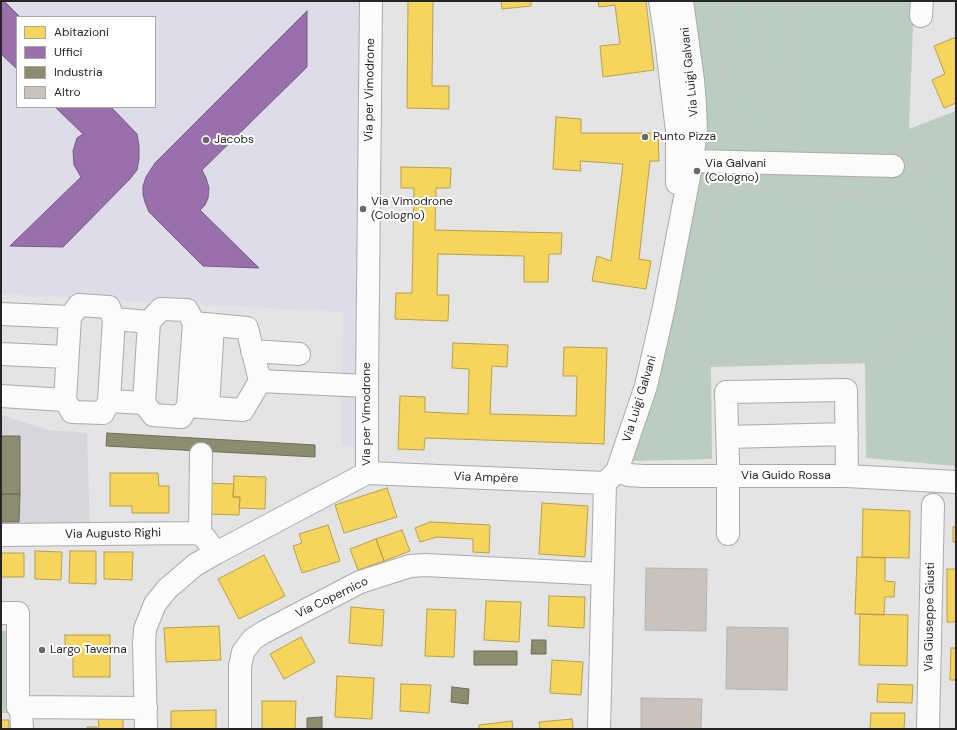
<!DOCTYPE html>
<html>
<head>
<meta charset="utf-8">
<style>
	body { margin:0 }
	#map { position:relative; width:957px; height:730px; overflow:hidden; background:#e4e4e5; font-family:"DM Sans",sans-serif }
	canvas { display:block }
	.frame { position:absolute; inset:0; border:2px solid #252527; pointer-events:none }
	.legend { position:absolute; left:16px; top:16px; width:140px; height:92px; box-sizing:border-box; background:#fff; border:1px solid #a8a8a9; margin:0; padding:5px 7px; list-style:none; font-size:12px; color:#252527 }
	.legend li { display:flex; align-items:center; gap:8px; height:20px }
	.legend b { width:20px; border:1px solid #a8a8a9 }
</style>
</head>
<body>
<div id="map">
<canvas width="957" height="730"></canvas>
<div class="frame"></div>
<ul class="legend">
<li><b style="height:11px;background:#f6d55c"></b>Abitazioni</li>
<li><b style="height:11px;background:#9970ab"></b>Uffici</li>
<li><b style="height:11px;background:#8c8c6e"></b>Industria</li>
<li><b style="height:11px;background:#cac2bc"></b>Altro</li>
</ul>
</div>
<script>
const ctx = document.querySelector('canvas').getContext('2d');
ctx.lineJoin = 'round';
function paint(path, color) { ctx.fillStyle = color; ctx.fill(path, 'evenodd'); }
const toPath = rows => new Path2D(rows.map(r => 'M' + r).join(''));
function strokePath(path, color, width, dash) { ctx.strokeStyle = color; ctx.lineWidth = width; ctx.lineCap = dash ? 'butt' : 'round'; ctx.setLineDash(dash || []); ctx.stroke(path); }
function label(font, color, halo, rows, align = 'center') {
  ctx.font = font + ' "DM Sans",sans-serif'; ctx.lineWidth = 4; ctx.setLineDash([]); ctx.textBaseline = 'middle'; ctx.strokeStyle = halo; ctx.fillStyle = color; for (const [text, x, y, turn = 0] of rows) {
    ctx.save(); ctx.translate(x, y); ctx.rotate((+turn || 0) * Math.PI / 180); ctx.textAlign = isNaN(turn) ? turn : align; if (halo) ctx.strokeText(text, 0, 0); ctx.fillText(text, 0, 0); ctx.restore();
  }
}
paint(toPath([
	[1,1,371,1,368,447,341,446,343,312,1,294],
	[17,17,155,17,155,107,17,107]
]), '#dedce9');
paint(toPath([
	[1,415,48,430,87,433,90,534,1,535]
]), '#d6d6dc');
paint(toPath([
	[689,1,914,1,909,129,956,111,956,466,866,458,865,363,711,367,712,459,632,461,656,384,704,154,705,129],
	[1,631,12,631,12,713,1,713]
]), '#bbcdc0');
const homes = toPath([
	[408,1,433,1,432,86,449,86,449,109,407,108,408,1],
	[501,1,531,1,531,6,502,9,501,1],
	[598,1,646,1,654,70,603,77,600,46,620,44,615,5,599,7,598,1],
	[956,37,956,103,944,108,932,80,945,74,934,46,956,37],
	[556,117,581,119,581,133,658,133,659,161,650,161,639,259,651,261,646,289,592,281,597,256,611,261,623,164,580,161,581,171,553,169,556,117],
	[401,167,451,168,450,188,436,188,435,230,562,233,561,254,549,254,548,282,524,282,524,256,438,254,437,295,449,295,448,321,395,319,396,293,412,293,414,188,401,188,401,167],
	[453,343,508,345,507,367,492,366,490,414,576,416,577,376,563,376,564,347,607,348,604,444,425,438,424,450,398,449,400,396,425,397,425,412,468,414,469,369,452,368,453,343],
	[110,473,158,473,159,486,169,486,169,513,132,513,132,506,110,506,110,473],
	[234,476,266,477,265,509,239,508,240,497,233,497,234,476],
	[207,483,234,484,233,497,240,497,239,515,206,514,207,483],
	[387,488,397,517,344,533,335,505,387,488],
	[542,503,588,506,585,557,539,554,542,503],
	[863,509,910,511,909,558,862,557,863,509],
	[430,522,490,525,489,553,473,552,473,539,437,537,420,542,415,528,430,522],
	[328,525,340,561,302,573,293,546,302,543,299,534,328,525],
	[953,527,956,527,956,542,953,542,953,527],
	[402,530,410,551,384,561,376,539,402,530],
	[376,539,384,561,358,570,350,549,376,539],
	[35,551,62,552,61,580,35,579,35,551],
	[70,551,96,551,96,584,69,583,70,551],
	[104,552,133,552,132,580,104,579,104,552],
	[1,553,24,553,24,577,1,577,1,553],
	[264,555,285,596,239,619,218,579,264,555],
	[857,557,885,558,885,581,895,582,894,597,885,597,884,615,855,614,857,557],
	[947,569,956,569,956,622,947,622,947,569],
	[549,596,585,597,584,628,548,626,549,596],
	[486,601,521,602,519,642,484,640,486,601],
	[351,607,384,610,382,646,349,643,351,607],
	[427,609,456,610,454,657,425,656,427,609],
	[860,614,908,615,907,666,859,665,860,614],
	[219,626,221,660,166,662,164,628,219,626],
	[65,635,110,635,110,677,73,677,73,652,65,652,65,635],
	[301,637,315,662,284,679,270,654,301,637],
	[951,648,956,648,956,680,950,680,951,648],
	[552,660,583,662,581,695,550,693,552,660],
	[337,676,374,678,372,719,335,717,337,676],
	[401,684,431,685,429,713,400,711,401,684],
	[878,684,913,685,912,703,877,702,878,684],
	[262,701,296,701,295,729,262,729,262,701],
	[216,710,216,729,171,729,171,711,216,710],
	[871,713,905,713,904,729,870,729,871,713],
	[123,717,123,729,87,729,87,727,99,727,98,718,123,717],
	[572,719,573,729,540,729,539,722,572,719],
	[1,720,9,720,9,729,1,729,1,720],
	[512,721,513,729,479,729,479,725,512,721]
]);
paint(homes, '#f6d55c');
strokePath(homes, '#b7a04c', 1);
const offices = toPath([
	[1,1,4,1,20,17,17,17,17,69,1,54,1,1],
	[307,11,307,67,202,170,206,178,209,188,208,198,205,205,200,210,259,268,203,266,149,212,145,202,143,195,143,186,146,177,155,163,307,11],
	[55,107,111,107,137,134,139,146,139,159,137,170,129,180,63,247,10,246,81,177,74,165,73,151,77,138,83,134,55,107]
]);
paint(offices, '#9970ab');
strokePath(offices, '#765a83', 1);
const industry = toPath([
	[107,433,315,445,315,457,106,446,107,433],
	[1,436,20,436,20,494,1,494,1,436],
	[1,494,20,494,19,522,1,522,1,494],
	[532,640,546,640,546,654,531,654,532,640],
	[474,651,517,651,517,665,474,665,474,651],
	[452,687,469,689,468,704,451,702,452,687],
	[322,717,322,729,307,729,307,718,322,717]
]);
paint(industry, '#8c8c6e');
strokePath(industry, '#6d6d59', 1);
const building = toPath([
	[646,568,707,569,706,631,645,630,646,568],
	[727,627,788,628,787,690,726,689,727,627],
	[641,698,702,699,701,729,641,729,641,698]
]);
paint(building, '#cac2bc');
strokePath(building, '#b4b4b4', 1);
const minor = toPath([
	[660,1,666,39,677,131,677,183],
	[921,16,922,1],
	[692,161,893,166],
	[1,314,70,317,79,305,109,307,114,319,149,322,161,309,187,310,194,323,247,328,260,381,367,386],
	[252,351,299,354],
	[1,354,67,357],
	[1,396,65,400,72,412,103,413,109,401,144,403,153,415,181,417,188,406,243,410,260,381],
	[65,400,70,317],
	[109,401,114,319],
	[144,403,149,322],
	[188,406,194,323],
	[208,407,213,325],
	[727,437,847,434],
	[617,471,628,475,643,476,847,476,956,482],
	[367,473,367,386,371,1],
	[367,473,605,483],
	[605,483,617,471,646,386,664,307,692,161,696,130,695,105,693,80,682,1],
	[200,534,201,454],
	[728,534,728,459,726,392,846,390,847,476],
	[1,535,193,533,200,534,205,538,216,553],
	[1,613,18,613,18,707,146,708],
	[21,707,22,729],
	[146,729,144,644,145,629,155,604,167,589,195,565,216,553,367,473],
	[240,729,240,666,243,652,253,639,264,632,360,582,410,566,425,565,603,574],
	[599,729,605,483],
	[928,729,933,505]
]);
strokePath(minor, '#aaaaab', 24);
strokePath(toPath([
	[712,1,734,144],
	[723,1,725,19,739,55,742,66,776,111,791,122],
	[747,1,749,8,756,23,772,87,791,103],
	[790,1,791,145],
	[731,119,746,134,774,139,791,138],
	[901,150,956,128],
	[911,166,956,173],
	[912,166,956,146],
	[912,168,956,267],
	[707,189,925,196],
	[819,193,819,279,956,279],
	[678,363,889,362,911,325,956,326],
	[649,457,678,363,687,317,729,182],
	[955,464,956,444]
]), '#c5c5c6', 2.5, [3, 3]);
strokePath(minor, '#fbfbfb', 22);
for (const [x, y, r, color] of [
	[645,137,4,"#68686a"],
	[206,140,4,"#68686a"],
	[697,171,4,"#68686a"],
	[363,209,4,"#68686a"],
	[42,650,4,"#68686a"]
]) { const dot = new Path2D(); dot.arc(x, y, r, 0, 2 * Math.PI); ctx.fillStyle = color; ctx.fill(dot); strokePath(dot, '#fff', 1.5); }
label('12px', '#252527', '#fff', [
	["Via Luigi Galvani",690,72,-96],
	["Via per Vimodrone",370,90,-89],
	["Via Luigi Galvani",640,399,-73],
	["Via per Vimodrone",367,414,-90],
	["Via Guido Rossa",786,476],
	["Via Ampère",486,478,2],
	["Via Augusto Righi",113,534,-1],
	["Via Copernico",332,598,-26],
	["Via Giuseppe Giusti",930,617,-89]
]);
label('12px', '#252527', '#fff', [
	["Punto Pizza",653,137],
	["Jacobs",214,140],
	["Via Galvani",705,164],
	["(Cologno)",705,178],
	["Via Vimodrone",371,202],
	["(Cologno)",371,216],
	["Largo Taverna",50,650]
], 'left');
</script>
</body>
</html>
